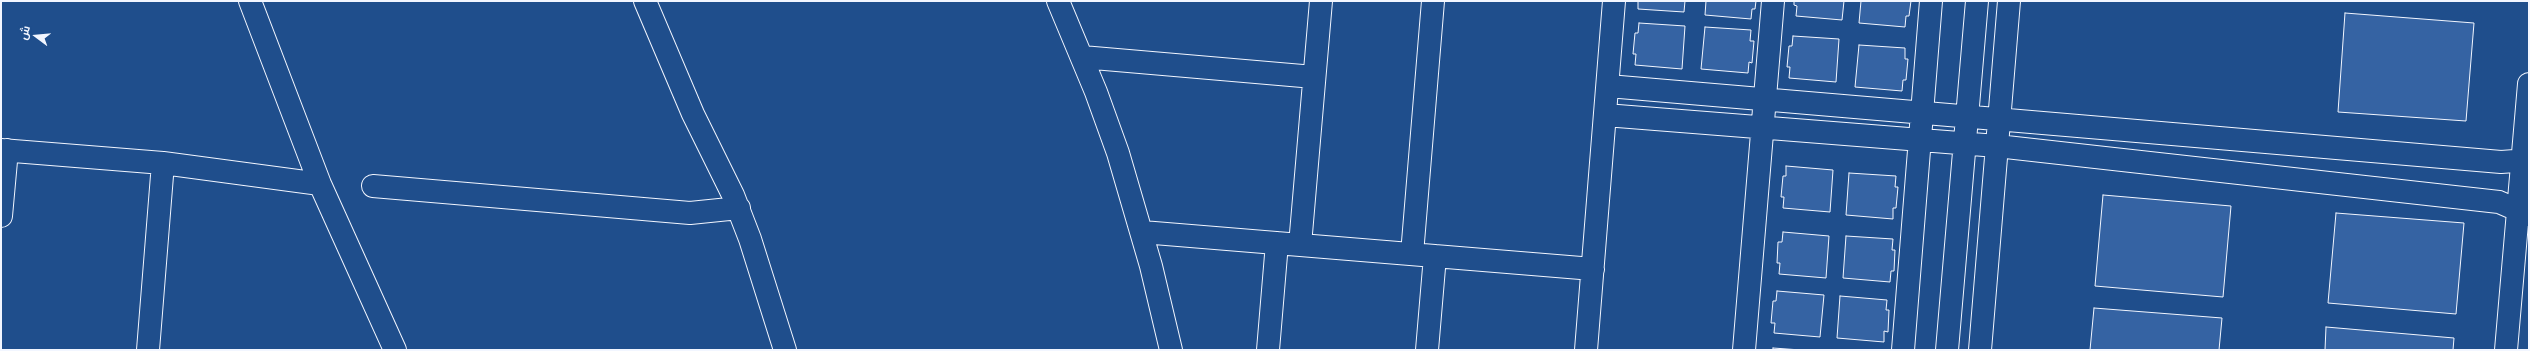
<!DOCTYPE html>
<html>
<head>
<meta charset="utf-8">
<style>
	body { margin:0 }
	#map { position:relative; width:2530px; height:351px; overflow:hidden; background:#1f4e8c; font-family:"Titillium Web",Cairo,sans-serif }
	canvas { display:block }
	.frame { position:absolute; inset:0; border:2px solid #f2f6ff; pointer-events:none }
	.north { position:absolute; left:16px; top:16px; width:40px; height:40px; -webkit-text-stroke:3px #1f4e8c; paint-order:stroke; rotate:286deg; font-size:11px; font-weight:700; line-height:16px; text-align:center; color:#f2f6ff }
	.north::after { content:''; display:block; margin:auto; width:14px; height:18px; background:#f2f6ff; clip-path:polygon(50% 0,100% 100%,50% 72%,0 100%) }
</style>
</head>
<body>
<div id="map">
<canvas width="2530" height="351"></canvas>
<div class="frame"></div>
<div class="north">ش</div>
</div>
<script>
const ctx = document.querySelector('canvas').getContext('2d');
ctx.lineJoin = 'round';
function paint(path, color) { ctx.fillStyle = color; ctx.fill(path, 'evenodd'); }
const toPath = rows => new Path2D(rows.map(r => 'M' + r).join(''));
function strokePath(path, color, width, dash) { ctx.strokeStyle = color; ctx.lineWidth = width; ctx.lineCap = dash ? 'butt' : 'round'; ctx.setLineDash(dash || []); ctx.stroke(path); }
const building = toPath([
	[1638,1,1685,1,1684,12,1638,9,1638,1],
	[1706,1,1756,1,1755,9,1752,9,1751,19,1705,15,1706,1],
	[1794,1,1844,1,1842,20,1796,16,1797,6,1794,5,1794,1],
	[1861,1,1911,1,1909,16,1906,16,1905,27,1859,23,1861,1],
	[2345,13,2474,23,2466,121,2338,112,2345,13],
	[1639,23,1685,26,1682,69,1635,65,1636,54,1633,54,1635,33,1638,33,1639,23],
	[1705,27,1751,30,1750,41,1754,41,1752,63,1749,62,1748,73,1701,69,1705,27],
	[1793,36,1839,39,1836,82,1789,78,1790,67,1787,67,1789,46,1792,46,1793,36],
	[1859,45,1905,48,1905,59,1908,59,1906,80,1903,80,1902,91,1855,87,1859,45],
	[1786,166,1833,170,1830,212,1783,208,1784,197,1781,197,1783,176,1786,176,1786,166],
	[1849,173,1896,176,1895,187,1898,187,1896,208,1893,208,1893,219,1846,215,1849,173],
	[2103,195,2231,206,2223,297,2095,286,2103,195],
	[2336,213,2464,223,2456,314,2328,303,2336,213],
	[1783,232,1829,236,1826,278,1779,274,1780,263,1777,263,1778,242,1782,242,1783,232],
	[1846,236,1893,239,1892,250,1895,250,1894,271,1891,271,1890,282,1843,278,1846,236],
	[1777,291,1824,295,1820,337,1774,333,1775,323,1771,323,1773,301,1776,301,1777,291],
	[1840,296,1887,300,1886,310,1889,310,1888,332,1884,331,1884,342,1837,338,1840,296],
	[2094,308,2222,318,2219,350,2090,350,2094,308],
	[2326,327,2454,338,2453,350,2325,350,2326,327],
	[1773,348,1801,350,1773,350,1773,348]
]);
paint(building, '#3563a3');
strokePath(building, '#f2f6ff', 1);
const minor = toPath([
	[250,1,320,184,395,350],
	[645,1,693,114,733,195,750,239,785,350],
	[1058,1,1096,92,1118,153,1151,266,1171,350],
	[1082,57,1314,77],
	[1608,86,2501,162,2529,160],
	[1605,115,1997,146,2499,202,2529,215],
	[1,150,163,163,320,184],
	[373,186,690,213,739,208],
	[1,216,7,150],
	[1142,232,1593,269],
	[1300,245,1321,1],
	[1412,254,1433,1],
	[148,350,163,163],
	[1268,350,1277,243],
	[1427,350,1435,256],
	[1586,350,1614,1],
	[1744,350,1773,1],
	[1903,350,1931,1],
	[1947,350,1977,1],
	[1980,350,2009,1],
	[2506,350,2529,84]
]);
strokePath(minor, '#f2f6ff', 24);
strokePath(minor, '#1f4e8c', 22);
</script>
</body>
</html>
